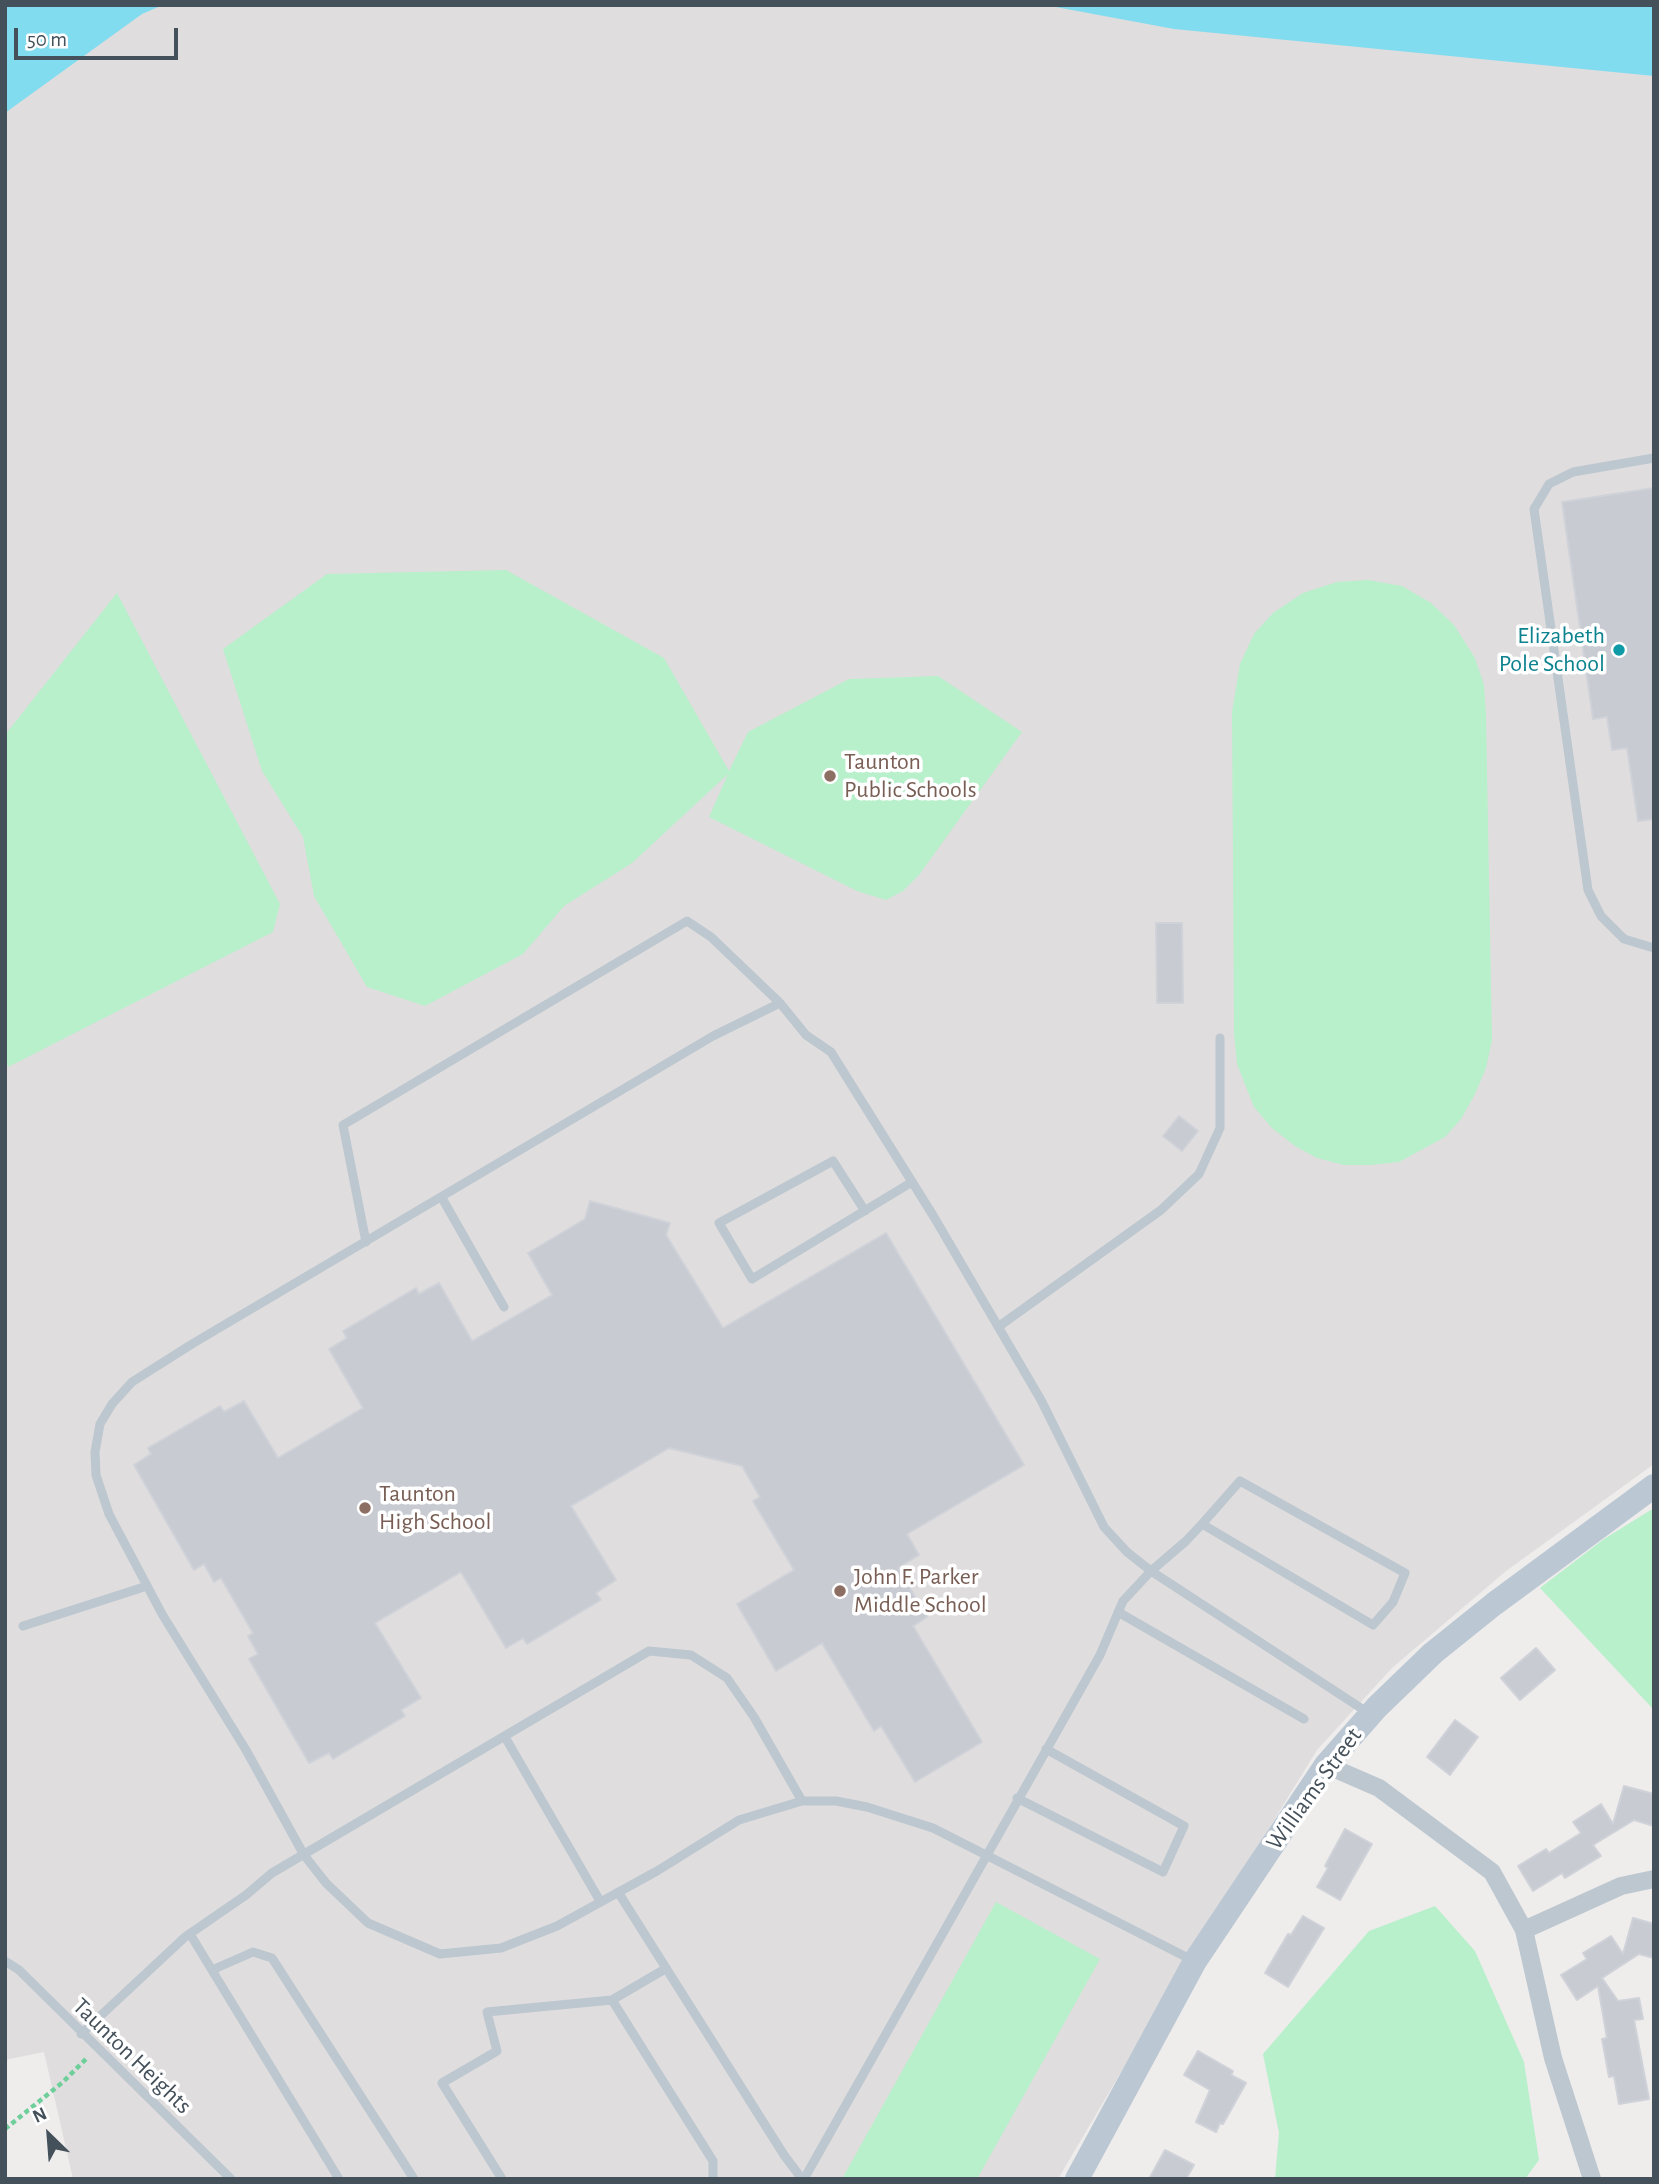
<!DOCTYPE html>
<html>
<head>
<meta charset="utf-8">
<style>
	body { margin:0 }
	#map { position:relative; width:1659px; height:2184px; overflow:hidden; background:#efecec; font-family:"Alegreya Sans",sans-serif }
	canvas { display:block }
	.frame { position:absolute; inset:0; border:7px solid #44505a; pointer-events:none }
	.north { position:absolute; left:14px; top:2100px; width:70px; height:70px; -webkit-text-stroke:5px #fff; paint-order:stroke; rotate:335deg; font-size:19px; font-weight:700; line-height:28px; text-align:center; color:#44505a }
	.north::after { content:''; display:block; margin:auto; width:24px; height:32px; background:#44505a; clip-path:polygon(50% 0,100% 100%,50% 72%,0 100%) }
	.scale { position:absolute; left:14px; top:28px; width:164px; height:32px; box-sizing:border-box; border:4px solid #44505a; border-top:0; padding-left:9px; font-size:21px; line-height:24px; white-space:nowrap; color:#44505a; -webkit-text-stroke:5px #fff; paint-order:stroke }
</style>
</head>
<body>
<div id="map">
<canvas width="1659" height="2184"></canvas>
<div class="frame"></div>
<div class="north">N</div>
<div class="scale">50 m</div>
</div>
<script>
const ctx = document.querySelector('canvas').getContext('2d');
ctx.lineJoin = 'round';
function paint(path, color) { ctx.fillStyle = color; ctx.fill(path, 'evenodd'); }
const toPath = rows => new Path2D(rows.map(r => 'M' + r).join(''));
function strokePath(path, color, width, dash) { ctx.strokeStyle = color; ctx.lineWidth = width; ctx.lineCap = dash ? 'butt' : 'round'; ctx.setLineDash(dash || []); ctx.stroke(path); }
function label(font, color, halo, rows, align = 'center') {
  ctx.font = font + ' "Alegreya Sans",sans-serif'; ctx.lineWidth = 7; ctx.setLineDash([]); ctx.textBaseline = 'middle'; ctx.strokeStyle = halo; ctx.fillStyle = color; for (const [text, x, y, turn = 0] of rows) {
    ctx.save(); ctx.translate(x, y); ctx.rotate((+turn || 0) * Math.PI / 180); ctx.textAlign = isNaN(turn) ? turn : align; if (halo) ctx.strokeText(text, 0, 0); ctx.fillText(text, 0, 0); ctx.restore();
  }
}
paint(toPath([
	[130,5,1117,5,1654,67,1654,1464,1506,1571,1392,1668,1317,1750,1163,2001,1058,2179,73,2179,44,2052,5,2060,5,88]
]), '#e0ddde');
paint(toPath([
	[506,570,664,658,729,771,748,732,849,679,938,676,1022,732,919,875,903,891,886,900,857,891,709,817,728,774,632,863,564,906,523,954,425,1006,367,987,314,896,303,837,262,771,223,649,327,574],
	[1368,580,1402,586,1431,603,1454,625,1475,658,1484,685,1486,716,1492,1040,1486,1068,1475,1094,1461,1119,1445,1137,1399,1162,1370,1165,1344,1165,1317,1158,1295,1146,1272,1128,1254,1107,1237,1064,1234,1034,1232,712,1240,664,1254,634,1273,613,1303,593,1337,582],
	[117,593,280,904,273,932,8,1067,5,1055,5,735],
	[1654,1508,1654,1710,1540,1588,1604,1539],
	[996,1902,1100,1959,995,2147,977,2179,842,2179],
	[1435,1906,1475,1951,1524,2062,1539,2160,1525,2179,1275,2179,1279,2133,1263,2054,1369,1931]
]), '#b7f0cb');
paint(toPath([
	[5,5,163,5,142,14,5,113],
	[1045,5,1654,5,1654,76,1174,29]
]), '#82dcef');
const building = toPath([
	[1654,488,1654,819,1638,821,1627,748,1612,750,1607,717,1593,719,1562,502,1654,488],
	[1156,923,1182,923,1183,1003,1157,1003,1156,923],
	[1179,1116,1198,1131,1182,1151,1163,1136,1179,1116],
	[590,1201,670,1223,666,1235,723,1328,886,1233,1024,1465,907,1534,919,1555,898,1568,927,1617,913,1626,982,1742,915,1782,881,1726,874,1731,822,1643,776,1671,737,1604,794,1570,753,1501,760,1497,742,1466,669,1448,571,1506,616,1580,596,1593,601,1600,527,1644,523,1638,506,1648,461,1572,375,1623,421,1698,401,1710,405,1716,333,1759,329,1753,309,1763,249,1659,258,1654,248,1636,253,1633,221,1578,214,1582,204,1564,194,1570,134,1465,151,1454,148,1448,220,1406,224,1412,244,1401,278,1458,363,1408,329,1349,347,1338,343,1331,416,1288,419,1294,439,1283,472,1341,552,1295,528,1253,585,1219,590,1201],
	[1536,1648,1555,1670,1520,1700,1501,1678,1536,1648],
	[1455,1720,1478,1737,1450,1775,1427,1757,1455,1720],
	[1624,1786,1654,1794,1654,1826,1634,1820,1593,1845,1601,1856,1565,1878,1562,1873,1533,1891,1518,1866,1546,1849,1549,1853,1581,1833,1573,1822,1601,1804,1613,1824,1624,1786],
	[1345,1829,1372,1844,1340,1900,1317,1887,1328,1868,1325,1866,1345,1829],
	[1303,1916,1324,1928,1288,1987,1265,1973,1288,1934,1291,1935,1303,1916],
	[1633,1918,1654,1924,1654,1958,1639,1954,1602,1978,1618,2001,1639,1998,1643,2019,1634,2020,1649,2099,1619,2104,1614,2076,1609,2077,1602,2039,1607,2038,1598,1986,1577,2000,1561,1975,1587,1959,1583,1953,1611,1936,1623,1954,1633,1918],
	[1198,2051,1233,2071,1231,2075,1246,2083,1223,2124,1220,2123,1216,2132,1196,2122,1210,2090,1184,2075,1198,2051],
	[1165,2150,1194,2165,1186,2179,1149,2179,1165,2150]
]);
paint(building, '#c8cbd1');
strokePath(building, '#cfd2d8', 2);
strokePath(toPath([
	[5,2129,63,2082,88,2057]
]), '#6ecf9b', 4.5, [5, 3.5]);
strokePath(toPath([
	[1654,458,1573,472,1549,484,1534,509,1588,890,1601,916,1624,939,1654,948],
	[780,1003,713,1036,192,1344,132,1382,112,1404,100,1424,95,1452,96,1475,109,1514,162,1614,246,1750,304,1855,326,1883,368,1923,440,1954,501,1948,557,1926,657,1871,739,1820,802,1801,836,1801,867,1807,933,1828,1194,1961],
	[442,1198,504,1307],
	[865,1211,833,1161,719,1223,752,1279,912,1182],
	[366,1242,343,1125,687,921,711,937,780,1003,806,1035,831,1052,934,1217,1041,1400,1104,1527,1127,1552,1151,1571,1123,1601,1100,1655,804,2179],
	[998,1327,1161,1210,1199,1174,1220,1128,1220,1038],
	[1202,1524,1373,1625,1393,1602,1405,1573,1240,1481,1202,1524,1186,1541,1151,1571,1370,1714],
	[1118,1612,1304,1719],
	[23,1626,147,1586],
	[505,1737,600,1901],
	[1017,1798,1163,1872,1184,1826,1046,1749],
	[618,1892,784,2155,802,2179],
	[190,1934,339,2179],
	[5,1961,19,1970,231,2179],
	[665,1969,612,2000,713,2161,713,2179],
	[212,1970,253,1952,272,1958,414,2179],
	[81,2034,185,1937,246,1895,272,1873,649,1651,691,1655,727,1678,754,1717,802,1801],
	[502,2179,442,2083,497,2051,487,2012,612,2000]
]), '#bcc7cf', 9);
strokePath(toPath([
	[1326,1765,1379,1788,1492,1872,1524,1930,1553,2058,1592,2179],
	[1524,1930,1621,1886,1654,1879]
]), '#bcc7cf', 18);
strokePath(toPath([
	[1077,2179,1195,1961,1326,1765,1377,1707,1433,1653,1494,1604,1654,1486]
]), '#bbc8d4', 24);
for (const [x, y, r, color] of [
	[1619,650,7,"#0f9aa8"],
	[830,776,7,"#8d6e63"],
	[365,1508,7,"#8d6e63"],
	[840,1591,7,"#8d6e63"]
]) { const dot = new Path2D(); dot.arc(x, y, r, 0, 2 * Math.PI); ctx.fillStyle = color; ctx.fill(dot); strokePath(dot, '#fff', 2.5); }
label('24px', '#0d838f', '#fff', [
	["Elizabeth",1605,636],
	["Pole School",1605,664]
], 'right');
label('24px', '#785e54', '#fff', [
	["Taunton",844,762],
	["Public Schools",844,790],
	["Taunton",379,1494],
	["High School",379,1522],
	["John F. Parker",854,1577],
	["Middle School",854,1605]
], 'left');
label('24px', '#44505a', '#fff', [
	["Williams Street",1314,1789,-54],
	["Taunton Heights",132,2056,44]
]);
</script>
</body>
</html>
